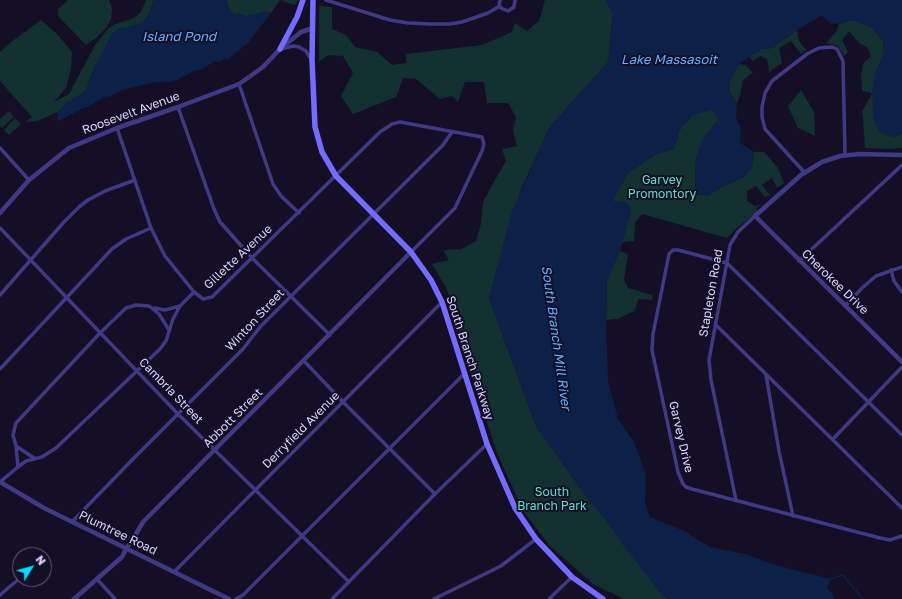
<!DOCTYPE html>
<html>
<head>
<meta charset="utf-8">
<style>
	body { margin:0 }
	#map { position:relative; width:902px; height:599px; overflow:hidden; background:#140f26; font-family:"Golos Text",sans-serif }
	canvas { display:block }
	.north { position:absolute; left:12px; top:547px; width:40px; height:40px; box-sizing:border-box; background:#140f26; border:1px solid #635e7d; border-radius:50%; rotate:53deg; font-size:11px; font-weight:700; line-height:16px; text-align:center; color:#dad4ff }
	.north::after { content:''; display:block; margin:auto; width:14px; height:18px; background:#00dbff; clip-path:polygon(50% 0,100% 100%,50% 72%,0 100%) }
</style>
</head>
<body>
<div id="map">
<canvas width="902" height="599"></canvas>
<div class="north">N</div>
</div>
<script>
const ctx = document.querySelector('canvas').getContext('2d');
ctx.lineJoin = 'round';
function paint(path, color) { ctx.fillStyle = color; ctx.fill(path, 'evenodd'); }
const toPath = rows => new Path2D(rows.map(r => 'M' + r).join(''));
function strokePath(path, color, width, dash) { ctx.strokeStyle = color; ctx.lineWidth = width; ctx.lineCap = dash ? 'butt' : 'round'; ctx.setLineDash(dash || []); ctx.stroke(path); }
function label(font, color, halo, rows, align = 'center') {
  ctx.font = font + ' "Golos Text",sans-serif'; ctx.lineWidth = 4; ctx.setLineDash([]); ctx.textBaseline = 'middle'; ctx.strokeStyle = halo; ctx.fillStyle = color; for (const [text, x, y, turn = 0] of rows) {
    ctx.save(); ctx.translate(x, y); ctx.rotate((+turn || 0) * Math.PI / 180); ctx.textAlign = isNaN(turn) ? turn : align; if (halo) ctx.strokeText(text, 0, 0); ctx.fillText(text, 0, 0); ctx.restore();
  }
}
paint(toPath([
	[68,0,109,0,112,9,111,19,106,28,96,38,86,45,58,16,58,9],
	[146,0,154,0,148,16,142,23,125,28,95,66,87,88,83,93,67,103,58,112,37,121,25,122,32,117,0,81,0,52,11,42,41,20,57,34,72,52,71,69,66,88,54,102,69,94,95,45,108,29,113,25,134,18,141,12],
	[226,0,298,0,295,5,280,0,271,13,264,12,257,14,251,14,247,17,242,14,236,15,229,11],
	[545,0,606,0,613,14,608,62,550,127,521,189,489,298,536,426,588,499,604,517,663,596,668,599,624,599,593,584,549,545,524,512,497,453,447,297,449,295,445,286,432,264,449,260,443,250,461,249,476,241,481,224,483,202,492,185,506,161,502,149,517,146,513,130,516,117,508,103,487,103,484,82,465,82,458,102,452,96,440,99,416,79,403,78,396,97,353,114,341,96,353,73,343,56,328,55,319,62,319,6,332,7,332,29,346,35,355,47,377,52,392,65,406,63,406,54,482,45,512,32,515,23,527,31,539,21],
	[851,20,872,27,883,41,884,53,876,71,893,137,902,134,902,148,891,149,865,148,863,120,862,112,872,93,862,91,861,75,863,64,871,56,867,47,859,43,849,31,842,40,848,52,844,56,838,46,826,43,836,32,839,24],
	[797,30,799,41,806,50,801,54,791,41,779,48,782,63,769,72,767,59,761,56,753,61,749,57,762,49,772,48],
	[739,64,746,65,753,73,743,80,740,95,737,104,730,93,730,80],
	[801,90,814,112,815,136,798,128,788,106],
	[711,109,719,119,703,139,696,159,695,194,708,195,725,185,744,177,752,167,754,152,764,152,778,168,784,183,777,188,772,178,762,185,770,195,765,197,756,186,747,191,747,201,755,206,762,204,756,209,758,211,737,228,727,238,642,214,635,222,634,241,622,242,631,211,612,201,628,173,656,154,674,149,679,131,692,115],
	[9,111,14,117,2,128,0,126,0,119],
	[15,118,21,124,9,135,4,130],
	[619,251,628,254,624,279,628,288,652,295,653,300,638,299,635,311,617,319,606,320,607,281]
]), '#123030');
paint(toPath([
	[154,0,226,0,229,11,236,15,242,14,247,17,251,14,257,14,264,12,271,13,247,44,228,59,225,59,219,62,214,61,203,69,194,71,177,80,169,82,156,82,139,86,125,89,111,96,104,97,88,107,85,107,59,121,57,119,58,112,67,103,83,93,87,88,95,66,112,34,121,27,125,28,142,23,148,16],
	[606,0,902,0,902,134,893,137,880,132,874,122,872,93,876,71,884,53,883,40,872,27,851,20,839,24,830,23,822,15,789,35,772,48,762,49,739,64,730,80,730,93,737,104,736,118,741,128,740,143,754,152,752,167,744,177,725,185,708,196,695,194,696,159,703,139,719,119,711,109,692,116,679,131,674,149,656,154,628,173,612,201,627,202,631,211,621,248,607,281,606,320,608,381,618,419,634,442,646,475,645,503,650,517,682,530,710,547,745,554,779,566,831,579,827,588,834,596,834,599,668,599,663,596,622,544,604,517,588,499,536,426,489,298,512,211,550,127,608,62,613,15]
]), '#0c2048');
strokePath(toPath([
	[830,579,843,575,863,599]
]), '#0c2048', 1.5);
strokePath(toPath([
	[326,0,390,20,408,23,430,24,450,24,462,22,488,13,500,6],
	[500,0,499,5,501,8,508,11,514,7,515,0],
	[281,49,293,46,299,47,306,51,311,59],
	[239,84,273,184,281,196,299,213],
	[178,107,214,209,220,222,253,259,330,335],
	[117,128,151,228,165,256,194,292],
	[0,148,29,180],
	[804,172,765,129,762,117,762,107,765,93,772,81,807,54,819,48,832,47,837,49,843,61,845,155],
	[0,228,178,414,349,582],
	[799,261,902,165],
	[891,270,894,281,902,292],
	[0,295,63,223,80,206,88,200,105,191,135,180],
	[845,306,863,287,876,276,902,267],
	[154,308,165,310,180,306],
	[716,325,902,508],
	[304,361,343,402,435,494],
	[0,369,112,249,126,239,151,228],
	[766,375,779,451,793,516],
	[902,435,727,263,678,250,673,250,669,254,653,334,652,350,678,472,683,484,686,487,692,489,880,538,890,540,902,536],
	[833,439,902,367],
	[16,446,18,467],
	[34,458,16,446,13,435,16,423,100,333,126,308,136,305,149,306,159,314,169,330],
	[0,482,18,467,26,461,42,457,56,448,160,349,166,341,173,319,180,306,194,292,203,299,212,297,380,132,392,124,400,122,482,137,484,144,482,151,455,208,411,252],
	[736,500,711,380,709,360,730,245,738,232,755,216],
	[72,522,132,460,243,349,260,327,443,145,452,132],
	[174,572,442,302],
	[97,579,115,599],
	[0,595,20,578],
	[236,599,243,595,465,373],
	[332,599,435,494,487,444],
	[434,599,501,566,536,539],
	[549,599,572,577]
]), '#403a85', 3.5);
strokePath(toPath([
	[902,155,860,154,840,156,822,162,801,175,755,216,902,362],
	[0,213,29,180,69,148,117,128,178,107,239,84,263,67,280,49,301,32,313,28],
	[0,482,44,508,229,599],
	[74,599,122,557,126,549,133,539,143,522,411,252]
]), '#403a85', 4.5);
strokePath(toPath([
	[313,0,312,60,315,127,322,152,336,176,411,252,431,280,442,302,487,444,515,508,536,539,572,577,603,599],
	[280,49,297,17,303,0]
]), '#746bff', 5.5);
label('12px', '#dad4ff', '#140f26', [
	["Roosevelt Avenue",131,113,-20],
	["Gillette Avenue",238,257,-43],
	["Cherokee Drive",835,282,44],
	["Stapleton Road",711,293,-80],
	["Winton Street",255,320,-47],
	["South Branch Parkway",470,358,72],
	["Cambria Street",171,391,46],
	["Abbott Street",233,418,-45],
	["Derryfield Avenue",301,430,-45],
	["Garvey Drive",681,437,77],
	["Plumtree Road",118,533,26]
]);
label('12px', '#5ee0c5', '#140f26', [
	["Garvey",662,180],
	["Promontory",662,194],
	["South",552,492],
	["Branch Park",552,506]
]);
label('italic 13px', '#62b0ff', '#140f26', [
	["Island Pond",179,37],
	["Lake Massasoit",669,60],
	["South Branch Mill River",556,338,82]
]);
</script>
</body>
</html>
